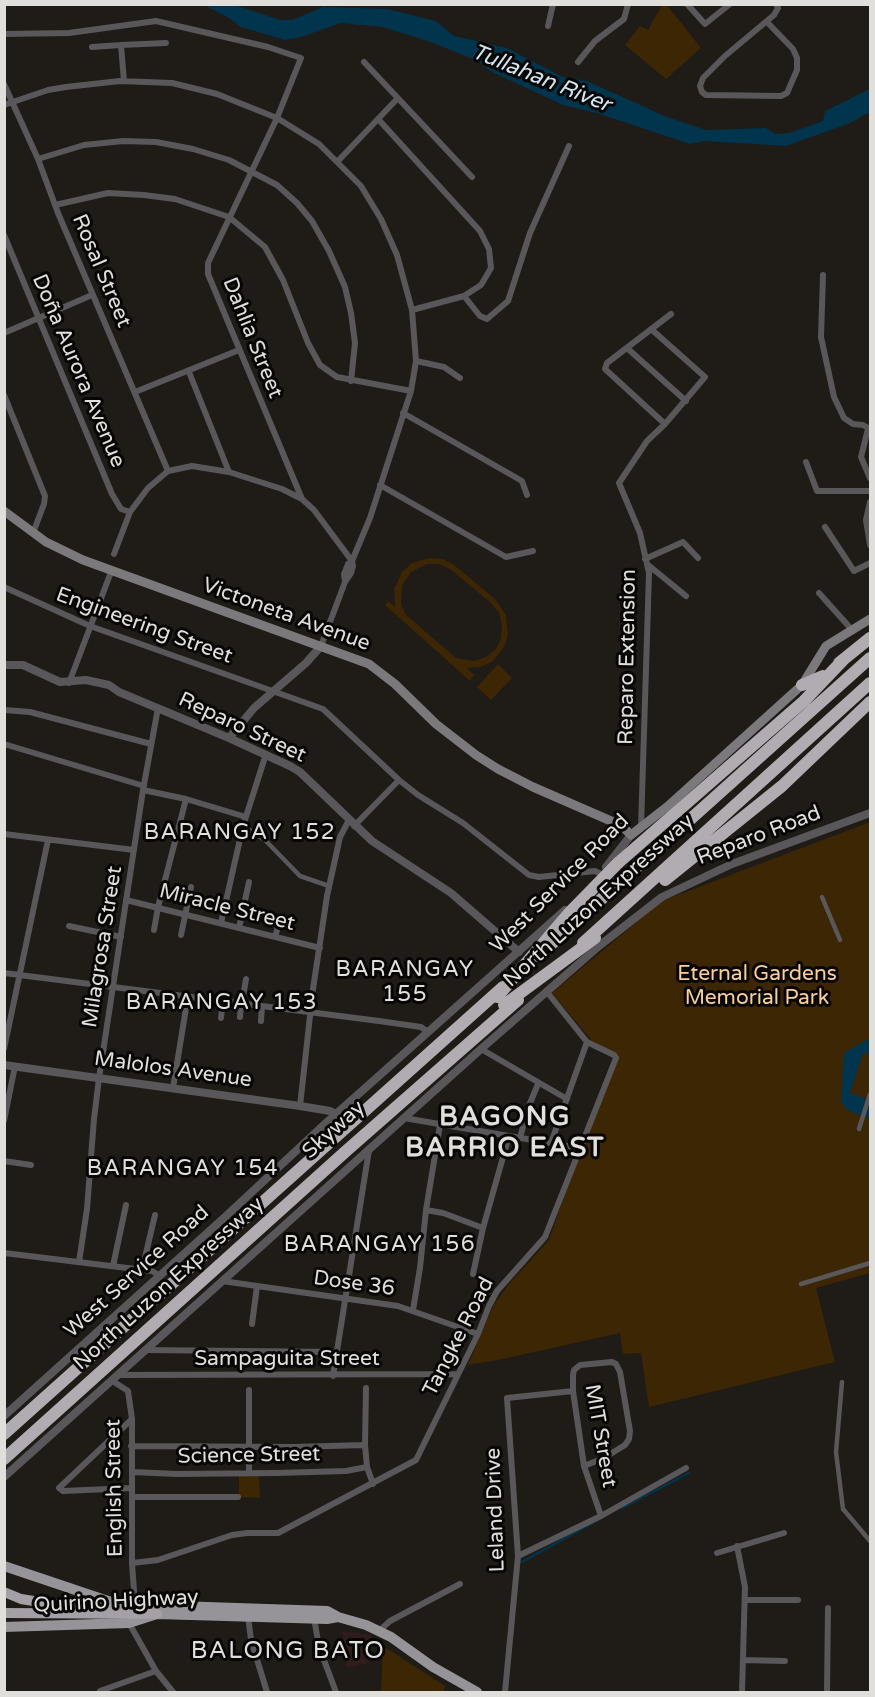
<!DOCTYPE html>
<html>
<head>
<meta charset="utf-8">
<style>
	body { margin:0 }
	#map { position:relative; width:875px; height:1697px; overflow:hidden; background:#1f1b17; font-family:"Varela Round",sans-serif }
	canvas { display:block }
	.frame { position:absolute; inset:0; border:6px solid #e1dfdc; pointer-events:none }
</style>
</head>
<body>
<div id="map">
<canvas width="875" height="1697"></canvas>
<div class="frame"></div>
</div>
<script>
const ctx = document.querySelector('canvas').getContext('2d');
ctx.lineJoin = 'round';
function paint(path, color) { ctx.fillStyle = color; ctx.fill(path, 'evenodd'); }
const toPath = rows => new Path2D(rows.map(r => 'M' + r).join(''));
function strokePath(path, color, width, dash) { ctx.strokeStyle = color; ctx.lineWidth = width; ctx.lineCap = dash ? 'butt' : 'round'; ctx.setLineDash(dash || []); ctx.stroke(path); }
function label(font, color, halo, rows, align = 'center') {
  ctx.font = font + ' "Varela Round",sans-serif'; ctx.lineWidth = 6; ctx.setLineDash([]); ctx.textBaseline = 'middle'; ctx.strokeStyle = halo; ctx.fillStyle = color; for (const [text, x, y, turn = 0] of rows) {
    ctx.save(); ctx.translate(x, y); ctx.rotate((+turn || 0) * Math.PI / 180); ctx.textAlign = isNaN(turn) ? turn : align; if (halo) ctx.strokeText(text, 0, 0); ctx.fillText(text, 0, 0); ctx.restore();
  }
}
paint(toPath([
	[342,1631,371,1635,369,1663,347,1668]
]), '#301d1b');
paint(toPath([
	[666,4,701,48,666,79,625,45,640,26,648,30,662,5],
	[429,558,442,559,453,564,495,599,506,615,508,635,504,647,492,662,480,667,467,668,474,675,470,681,385,605,388,601,395,607,394,589,402,572,412,563],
	[427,564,439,564,450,569,491,603,499,613,502,625,501,638,496,649,486,657,474,661,456,658,405,614,401,603,402,586,411,572],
	[498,664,512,678,491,700,477,687],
	[870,822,870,1273,816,1288,835,1362,649,1407,641,1353,623,1354,620,1333,498,1360,468,1365,493,1306,509,1284,549,1240,581,1148,618,1056,594,1043,552,993,662,901],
	[239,1474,259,1474,260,1498,239,1497],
	[383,1646,445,1686,444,1692,381,1692]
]), '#3d2604');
paint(toPath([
	[204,5,234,5,281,20,292,20,323,7,388,9,436,21,454,36,507,48,563,77,587,81,667,117,706,130,766,128,775,134,789,133,823,121,825,111,870,89,870,112,850,123,786,146,704,141,690,144,600,114,563,105,490,71,478,61,428,41,382,27,341,23,301,37,285,40,241,27,229,18],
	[868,1039,870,1039,870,1055,863,1053,850,1093,870,1100,870,1119,847,1110,841,1101,844,1053]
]), '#00354d');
strokePath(toPath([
	[622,1508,689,1473],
	[522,1562,598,1520]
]), '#00354d', 2);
strokePath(toPath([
	[243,826,265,840,300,876,329,886],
	[822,897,840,940],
	[859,1129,870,1094],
	[801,1284,870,1263],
	[842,1382,836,1452,843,1509,870,1541]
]), '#59575a', 4.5);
strokePath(toPath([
	[687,4,705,24,730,4],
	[767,22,793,49,797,58,797,70,787,93,781,96,706,95,702,92,700,86,703,78,725,56,774,15,778,8,776,4],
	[548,26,553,4],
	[4,34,69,33,156,21,268,47,301,58,277,118,208,263,208,274,302,499],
	[92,47,121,45],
	[364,62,472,177],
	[578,62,595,41,624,19,628,4],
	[124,81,121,45,166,43],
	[4,84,38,159,58,213,168,471],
	[4,105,48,90,66,87,120,81,172,83,217,94,277,118,319,144,361,186,381,219,397,255,412,310,416,361,411,391,370,518,352,561,348,564,344,574,345,582],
	[379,120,480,231,489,249,491,268,481,285,464,296,412,310],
	[38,159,84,145,123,141,156,142,193,149,229,160,277,185,297,203,312,221,329,251,345,287,351,313,355,343,351,381],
	[338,161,397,99],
	[55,205,108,193,144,195,175,199,229,217,265,247,283,280,308,343,320,365,337,377,411,391],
	[4,235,112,494,121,509,130,512],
	[823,275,821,337,834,397,844,418,853,424,863,425,870,429],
	[464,296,480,316,487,319,508,301,530,233,569,146],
	[4,333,92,295],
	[627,348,686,401],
	[416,361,444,367,460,378],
	[189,372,229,472],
	[135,392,239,350],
	[4,395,45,496,44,504,33,533],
	[403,413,522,481,527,495],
	[665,424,605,369,607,363,671,314],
	[868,429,861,457,870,478],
	[806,462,817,491,870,491],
	[380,485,506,557,533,551],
	[870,502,866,520,870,545],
	[825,527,854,571,870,563],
	[114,554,130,512,148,488,168,471,192,466,229,472,282,489,302,499,314,510,352,561],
	[645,559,683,542,698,558],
	[647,564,686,596],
	[4,587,90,626,323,709,399,780,418,795,463,823,529,875,539,877,595,871,601,874],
	[819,593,853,631],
	[321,646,345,582,351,573,353,566,352,561],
	[69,683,111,572],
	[4,710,30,712,151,744],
	[4,744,144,786],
	[143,790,186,799,246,817],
	[354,826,399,780],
	[641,828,649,573,640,533,619,483,647,441,665,424,705,377,651,329],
	[4,834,134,850],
	[126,900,320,948],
	[221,923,243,826,266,754],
	[69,926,121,937],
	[239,928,249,882],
	[154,930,158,907,186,799],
	[181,935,191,887],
	[275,937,281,916],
	[4,973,379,1021,421,1027,428,1032],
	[242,1003,246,979],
	[240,1017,241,1003],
	[221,1018,223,1001],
	[261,1021,262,1006],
	[4,1049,48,840],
	[481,1049,567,1099],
	[173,1088,188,996],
	[300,1106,313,989,327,896,340,837,349,820],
	[404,1118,579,1148],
	[4,1121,15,1066],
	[520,1138,528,1108,538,1084],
	[551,1143,587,1042],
	[4,1161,31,1165],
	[426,1210,443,1213,483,1228],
	[4,1253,152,1271,160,1276],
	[79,1262,87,1209,94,1119,99,1078,143,790,158,708],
	[113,1266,126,1205],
	[142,1270,155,1215],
	[473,1274,483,1228,509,1136],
	[222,1281,398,1306,478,1334],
	[413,1310,420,1268,426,1210,440,1125],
	[252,1324,257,1286],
	[146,1350,337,1352],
	[118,1375,458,1374],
	[333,1376,369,1150],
	[111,1380,128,1391,132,1419,132,1563,135,1605],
	[366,1388,365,1445,367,1467,373,1484],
	[249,1390,249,1472],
	[132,1419,59,1488,63,1491,132,1488],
	[131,1446,293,1447,365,1445],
	[584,1466,604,1458,625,1445,629,1439,630,1431,620,1372,616,1364,612,1362,580,1365,574,1370,573,1375,573,1391,584,1466,601,1516],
	[132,1472,177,1474,276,1473,346,1471,367,1467],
	[133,1497,238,1497],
	[737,1546,745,1587,742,1692],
	[717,1553,784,1533],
	[518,1556,601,1516,686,1468],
	[132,1563,158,1560,232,1535,247,1533,278,1533,416,1460,478,1334,489,1306,497,1291,545,1237,616,1058,614,1055,587,1042,547,992],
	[745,1600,798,1600],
	[248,1616,251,1640,267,1692],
	[314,1618,319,1647,336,1692],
	[129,1623,156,1671,173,1692],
	[379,1631,390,1621,460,1584],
	[743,1660,785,1661],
	[100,1691,156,1671],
	[505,1692,518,1556,507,1398,573,1391],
	[827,1692,828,1608]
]), '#59575a', 6);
strokePath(toPath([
	[4,665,23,665,60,682,86,680,109,685,119,692,229,738,290,766,300,772,372,841,451,893,519,952],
	[229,738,254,708,306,663,321,646],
	[606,867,631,835],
	[4,1065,300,1106,330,1111,336,1114],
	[4,1416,225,1217,326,1123,565,910],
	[4,1477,481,1049,599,946,662,897,732,864,870,813]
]), '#59575a', 8);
strokePath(toPath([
	[4,511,46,542,83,560,369,664,395,684,436,724,476,755,498,769,533,787,611,821,624,828,631,835,668,806,802,685,826,646,870,619]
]), '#7c797d', 9);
strokePath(toPath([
	[4,1566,117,1604,327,1611,338,1617,366,1625,391,1637,433,1667,477,1692],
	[4,1627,129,1623,157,1614,327,1619,338,1617]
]), '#979499', 10);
strokePath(toPath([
	[4,1592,21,1599,52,1604,117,1604],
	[4,1613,157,1614]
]), '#a4a0a5', 10);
strokePath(toPath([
	[839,663,870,638],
	[802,685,823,676],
	[618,863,804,701,845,658],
	[665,880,782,786,870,702],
	[583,943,870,683],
	[538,956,870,658],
	[4,1434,503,987],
	[4,1459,345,1152,518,1000]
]), '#b0acb1', 12);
strokePath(toPath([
	[497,997,570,912,618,863],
	[504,1005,595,938]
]), '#b0acb1', 12);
label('21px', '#e1dfdc', '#070605', [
	["Rosal Street",101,271,67],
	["Dahlia Street",252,338,68],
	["Doña Aurora Avenue",78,371,67],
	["Victoneta Avenue",286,615,20],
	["Engineering Street",144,626,20],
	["Reparo Extension",628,657,-89],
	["Reparo Street",242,728,25],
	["Reparo Road",759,836,-21],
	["West Service Road",560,884,-45],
	["North Luzon Expressway",599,901,-42],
	["Miracle Street",227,908,14],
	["Milagrosa Street",103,947,-81],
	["Malolos Avenue",173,1070,8],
	["Skyway",334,1130,-42],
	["West Service Road",137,1272,-42],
	["North Luzon Expressway",169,1284,-42],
	["Dose 36",354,1284,8],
	["Tangke Road",459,1337,-63],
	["Sampaguita Street",287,1359],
	["MIT Street",600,1436,80],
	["Science Street",249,1456,-1],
	["English Street",115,1488,-91],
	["Leland Drive",496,1510,-92],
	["Quirino Highway",116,1602,-3]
]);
label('21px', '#fcce9a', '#070605', [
	["Eternal Gardens",757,974],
	["Memorial Park",757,998]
]);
label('italic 22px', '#d1e5f2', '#070605', [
	["Tullahan River",541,79,22]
]);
ctx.letterSpacing = '1.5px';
label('22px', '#e1dfdc', '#070605', [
	["BARANGAY 152",240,833],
	["BARANGAY",405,970],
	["155",405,995],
	["BARANGAY 153",222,1003],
	["BARANGAY 154",183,1169],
	["BARANGAY 156",380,1245]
]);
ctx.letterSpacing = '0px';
ctx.letterSpacing = '1.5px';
label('24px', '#e1dfdc', '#070605', [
	["BALONG BATO",288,1652]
]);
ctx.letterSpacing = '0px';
ctx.letterSpacing = '1.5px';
label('bold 27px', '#e1dfdc', '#070605', [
	["BAGONG",505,1118],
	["BARRIO EAST",505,1149]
]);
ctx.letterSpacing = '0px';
</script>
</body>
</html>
